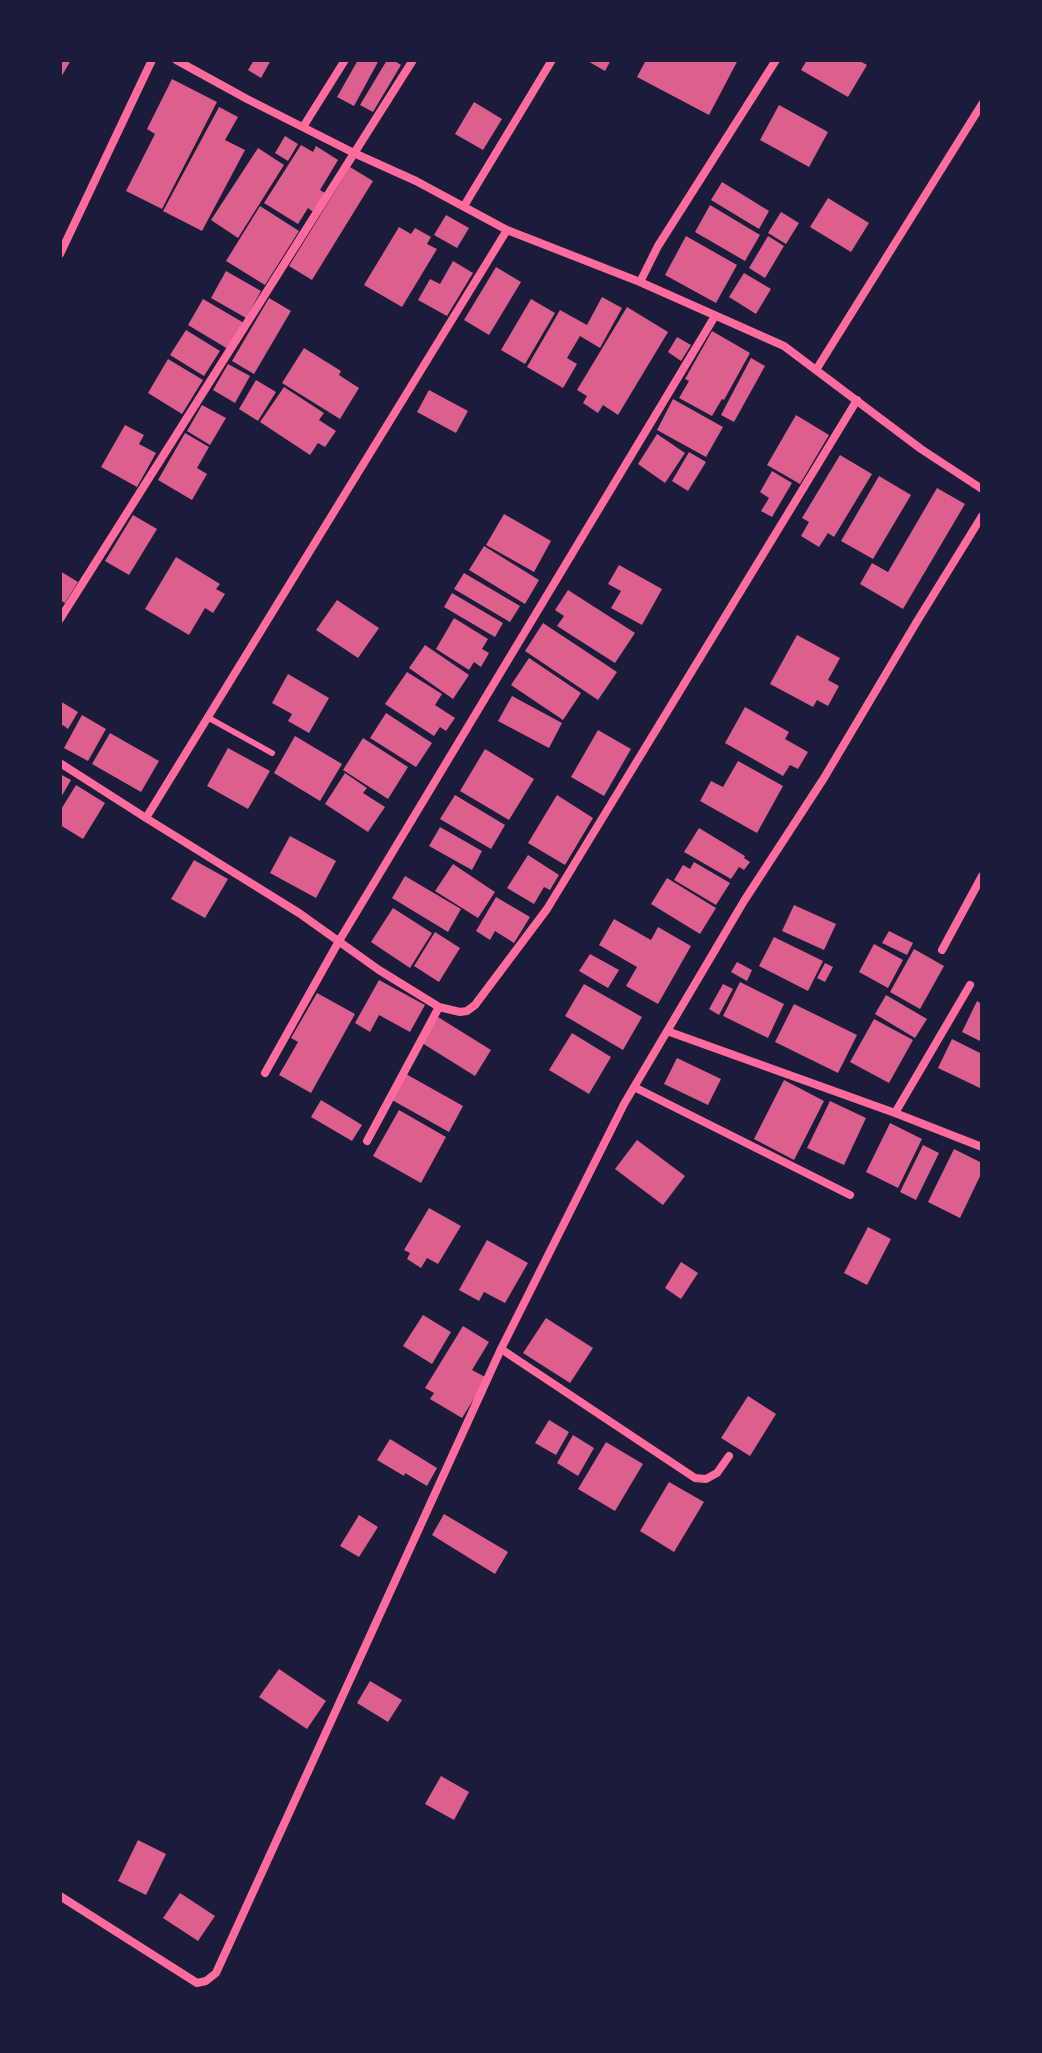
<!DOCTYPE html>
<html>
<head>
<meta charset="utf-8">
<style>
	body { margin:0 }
	#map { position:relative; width:1042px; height:2053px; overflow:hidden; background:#1b1b3a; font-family:"DejaVu Sans",sans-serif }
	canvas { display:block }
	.frame { position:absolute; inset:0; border:62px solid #1b1b3a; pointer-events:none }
</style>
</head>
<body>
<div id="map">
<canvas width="1042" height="2053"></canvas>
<div class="frame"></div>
</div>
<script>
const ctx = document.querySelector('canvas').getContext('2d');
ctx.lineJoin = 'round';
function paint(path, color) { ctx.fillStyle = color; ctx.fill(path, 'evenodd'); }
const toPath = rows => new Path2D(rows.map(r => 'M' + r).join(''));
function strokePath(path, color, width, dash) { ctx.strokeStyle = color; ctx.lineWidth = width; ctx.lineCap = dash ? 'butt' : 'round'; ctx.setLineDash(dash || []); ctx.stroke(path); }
paint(toPath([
	[60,60,71,60,60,79],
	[254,60,271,60,261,78,248,70],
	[358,60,379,60,354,106,337,97],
	[387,60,393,60,401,65,373,112,360,105],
	[586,60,611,60,605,71],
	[646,60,738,60,709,115,637,77],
	[807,60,858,60,867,65,848,97,801,70],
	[172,79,217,102,162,209,126,191,155,134,147,129],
	[474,102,502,119,483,150,455,134],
	[779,105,828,132,809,167,760,140],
	[219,107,238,117,225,140,245,150,202,231,163,211],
	[285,136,298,144,288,161,275,153],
	[301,145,313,152,316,146,338,160,320,190,325,193,313,212,308,208,298,224,264,203],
	[258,148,284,165,238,238,211,220],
	[350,167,373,181,312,280,289,266],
	[722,182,769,211,759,229,711,200],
	[828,198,869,223,851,252,810,227],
	[710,205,760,235,745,261,695,232],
	[260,206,299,231,265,285,226,261],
	[781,212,799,223,786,244,768,233],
	[446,215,469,228,457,248,434,235],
	[399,227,411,234,415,228,431,237,427,244,437,249,402,307,364,285],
	[686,236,737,265,716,303,665,275],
	[768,236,784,246,765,278,749,268],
	[453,261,473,273,447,316,418,300,430,279,440,284],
	[496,267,521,282,489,335,464,320],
	[226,271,261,291,246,318,211,298],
	[744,273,771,289,756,314,729,297],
	[602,297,622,308,600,348,580,336,567,358,577,364,563,388,527,367,560,310,587,325],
	[269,298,291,311,254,374,232,361],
	[203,299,244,323,228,349,188,325],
	[531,299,555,313,525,364,501,350],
	[627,307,668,332,618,415,603,405,598,413,583,403,587,396,577,390],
	[186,330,220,351,204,376,170,355],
	[712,331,750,353,724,400,722,399,712,416,679,398,689,381,685,379],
	[677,337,691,345,681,361,668,352],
	[304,348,341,371,339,375,359,388,340,419,282,383],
	[751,358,765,366,734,422,721,415],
	[168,359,203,380,182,414,148,393],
	[228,364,250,376,235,403,213,390],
	[256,380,276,392,258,421,239,409],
	[284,387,324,413,319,420,336,431,325,447,318,443,310,455,260,422],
	[429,390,468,411,456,433,417,412],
	[673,399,723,427,706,457,657,430],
	[202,405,226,418,210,445,187,431],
	[796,415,829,435,800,484,767,465],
	[125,425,144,435,139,444,156,453,137,487,101,467],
	[185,433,209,447,197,468,207,474,192,500,158,480],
	[657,434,685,453,665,483,638,464],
	[689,452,706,462,688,491,672,481],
	[840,455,872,474,834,537,828,533,819,547,801,536,809,522,802,518],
	[772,471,792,483,772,517,761,511,769,498,760,492],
	[879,476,911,495,873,559,841,541],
	[937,488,965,504,903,609,860,584,872,563,888,572],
	[504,514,551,541,534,572,486,545],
	[133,515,157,529,129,575,105,561],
	[484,546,539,580,525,604,469,570],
	[176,557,220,584,216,589,225,594,213,613,205,608,189,635,145,609],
	[619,565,662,589,642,625,611,608,621,591,608,584],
	[60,571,78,582,65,603,60,600],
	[464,573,520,606,510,622,454,589],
	[568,590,635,633,615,663,557,626,564,616,555,610],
	[452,593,503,623,495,637,444,607],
	[337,600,379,628,358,658,316,630],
	[454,618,488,639,482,649,489,653,481,667,474,662,469,670,436,649],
	[543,623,617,672,598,700,525,651],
	[797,635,840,658,828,680,839,686,828,706,817,700,813,707,770,684],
	[425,645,469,675,453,699,409,668],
	[529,658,581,693,563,720,511,685],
	[407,672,442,694,435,705,455,718,446,731,440,727,434,736,385,704],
	[288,674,329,698,309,733,288,721,292,714,272,703],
	[512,696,562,723,549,748,498,721],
	[60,701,78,712,68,729,63,725,60,730],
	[745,707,789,732,785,739,808,752,798,769,790,765,783,776,725,743],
	[386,713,432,743,416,767,370,738],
	[82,715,106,729,88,761,64,748],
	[598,730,631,749,604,796,571,777],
	[110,733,159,761,141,792,92,764],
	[295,736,342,764,320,801,274,773],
	[363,738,408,767,388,799,343,770],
	[228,748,270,771,248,809,207,786],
	[485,749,534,779,509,820,460,791],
	[738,761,783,786,757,833,700,801,711,781,723,787],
	[345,773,367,788,363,793,385,807,368,832,325,804],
	[60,774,71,780,60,799],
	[76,785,105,803,83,839,60,825,60,811],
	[455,795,505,825,491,849,440,819],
	[557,795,593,818,565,865,528,843],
	[440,827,482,851,472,870,429,846],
	[699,828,745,856,744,858,750,862,744,870,739,867,731,879,684,852],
	[290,836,336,861,316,898,270,873],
	[528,855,559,875,550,890,544,887,534,904,507,888],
	[194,860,228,879,205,918,171,899],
	[694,862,730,883,716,905,674,880,683,865,690,869],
	[453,864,495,892,478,918,435,891],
	[405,876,461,909,448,932,392,898],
	[667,878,716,908,700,934,651,904],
	[496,897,530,917,514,943,495,931,490,940,476,931],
	[794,905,836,924,824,950,782,931],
	[393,908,432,933,410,968,371,942],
	[614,919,651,940,658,927,691,946,658,1004,626,986,637,967,599,945],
	[889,931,913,943,907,955,882,943],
	[435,932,460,948,439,982,414,966],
	[774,937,823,961,808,991,759,966],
	[874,944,903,960,888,988,859,972],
	[914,949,944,966,920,1009,890,992],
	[590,954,619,970,608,988,579,971],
	[737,962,752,970,747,981,731,972],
	[825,963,833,967,825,982,817,978],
	[379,980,425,1005,410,1032,379,1015,370,1032,355,1023],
	[740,982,784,1004,768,1038,723,1016],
	[584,984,642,1017,623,1050,565,1016],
	[723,984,733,989,719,1015,709,1009],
	[317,993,355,1014,311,1093,279,1075,298,1042,291,1038],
	[886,995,927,1019,915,1038,875,1014],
	[977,1001,982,1004,982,1042,962,1032],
	[794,1004,857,1035,838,1073,775,1042],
	[438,1017,491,1050,475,1076,422,1043],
	[874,1019,913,1040,889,1083,850,1062],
	[572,1033,611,1057,589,1094,549,1070],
	[952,1039,982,1054,982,1089,938,1068],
	[677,1058,721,1079,708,1105,664,1084],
	[406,1074,463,1106,449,1132,392,1100],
	[784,1080,824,1101,794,1160,754,1139],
	[321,1100,362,1125,352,1141,311,1117],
	[830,1101,866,1118,844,1165,807,1148],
	[399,1110,446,1137,421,1183,373,1156],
	[890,1123,922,1139,898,1188,866,1172],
	[637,1140,685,1176,663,1205,615,1169],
	[923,1145,939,1153,916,1200,900,1192],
	[954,1149,982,1163,982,1172,960,1218,928,1202],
	[429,1208,461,1226,438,1264,427,1258,421,1268,407,1259,410,1253,404,1250],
	[868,1227,891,1239,867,1285,844,1273],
	[487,1240,528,1263,505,1303,484,1292,479,1301,459,1290],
	[681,1262,698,1273,681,1299,665,1288],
	[423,1315,451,1332,432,1364,403,1346],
	[546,1318,593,1348,570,1383,523,1353],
	[463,1326,489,1342,472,1370,487,1378,462,1418,430,1399,434,1393,425,1388],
	[748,1396,776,1414,750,1456,721,1438],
	[549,1420,569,1432,556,1455,535,1443],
	[573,1435,594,1448,578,1476,557,1463],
	[390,1439,437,1468,427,1486,405,1473,404,1476,377,1460],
	[606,1442,643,1464,615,1511,578,1489],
	[669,1482,704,1502,674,1552,640,1531],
	[444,1514,508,1552,495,1574,432,1535],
	[359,1515,378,1527,359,1557,340,1546],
	[279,1669,326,1701,307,1729,259,1697],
	[370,1681,402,1700,388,1722,357,1703],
	[441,1776,469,1792,454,1820,425,1804],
	[138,1840,166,1854,146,1895,118,1881],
	[180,1893,215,1916,198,1941,163,1918]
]), '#dd5f8e');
strokePath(toPath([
	[207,717,272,753]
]), '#ff6b9d', 6);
strokePath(toPath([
	[176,60,247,99,354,153,416,181,507,230,640,282,784,346,921,449,982,489],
	[303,127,345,60],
	[464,206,552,60],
	[60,254,152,60],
	[640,282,658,246,776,60],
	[816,370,982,104],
	[60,619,413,60],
	[60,763,146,818,299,913,379,970,439,1007,460,1012,467,1011,475,1005,547,909,857,400],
	[146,818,507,230],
	[942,950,982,876],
	[667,1031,895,1113,982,1147],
	[265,1073,339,941,715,316],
	[634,1087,850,1195],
	[895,1113,970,985],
	[367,1141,439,1007],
	[501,1349,695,1478,706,1479,717,1473,729,1456],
	[60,1896,197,1983,206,1981,216,1973,501,1349,624,1104,744,901,824,778,916,623,982,516]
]), '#ff6b9d', 8);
</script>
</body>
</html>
